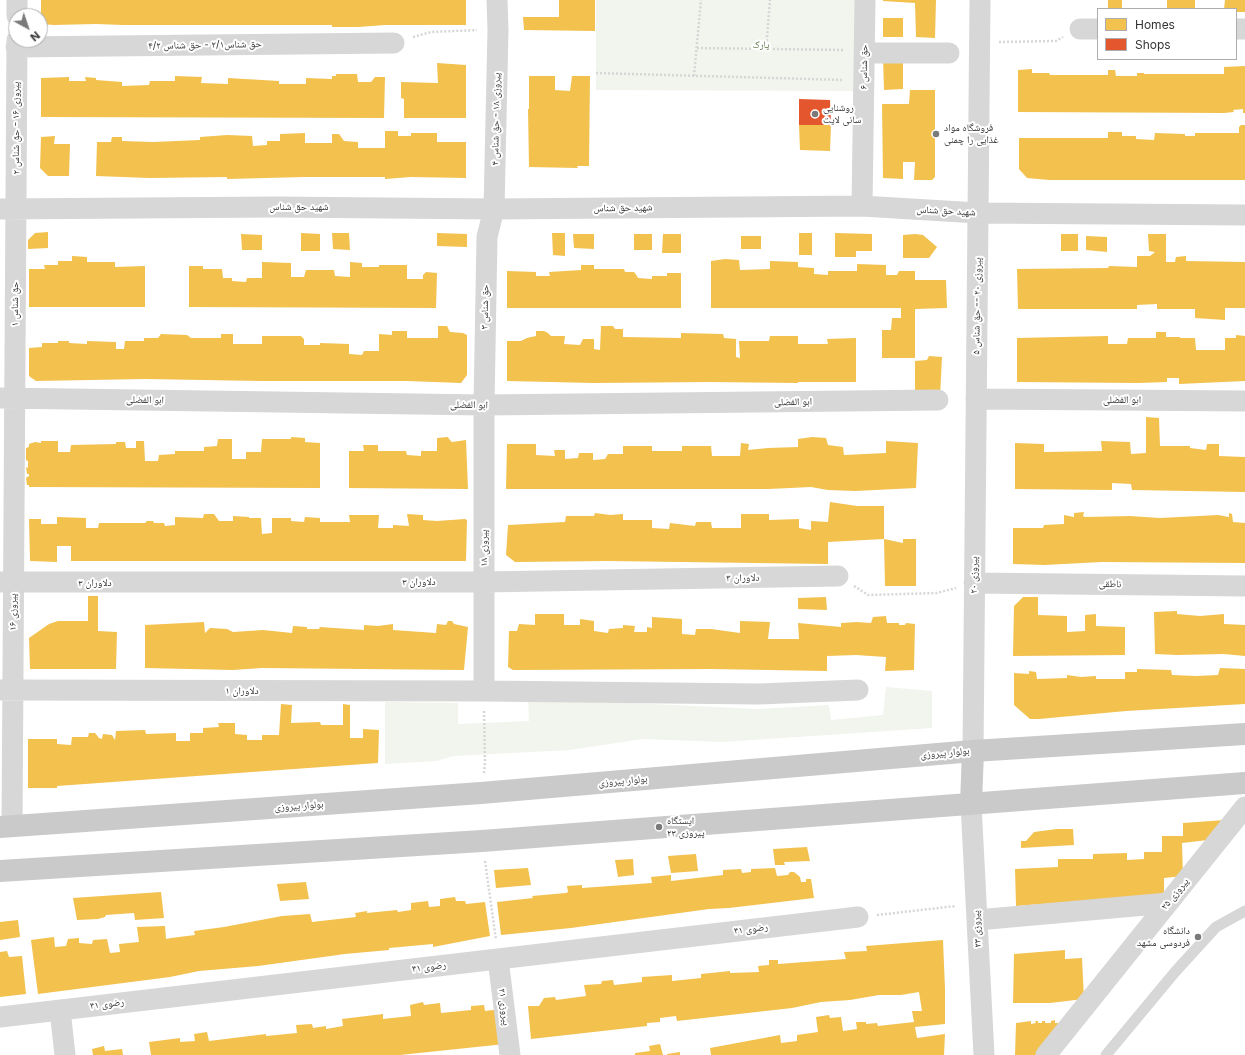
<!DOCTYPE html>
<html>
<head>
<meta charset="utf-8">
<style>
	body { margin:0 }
	#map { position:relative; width:1245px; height:1055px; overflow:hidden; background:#fff; font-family:Inter,sans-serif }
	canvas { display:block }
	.legend { position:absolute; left:1097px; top:8px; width:140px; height:52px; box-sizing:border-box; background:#fff; border:1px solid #adadad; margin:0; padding:5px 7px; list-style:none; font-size:12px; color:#333 }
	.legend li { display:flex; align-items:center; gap:8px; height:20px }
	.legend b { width:20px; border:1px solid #adadad }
	.north { position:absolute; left:8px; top:8px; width:40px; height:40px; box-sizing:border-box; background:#fff; border:1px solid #adadad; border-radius:50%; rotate:140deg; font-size:11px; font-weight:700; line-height:16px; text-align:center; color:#333 }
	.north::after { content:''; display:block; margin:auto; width:14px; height:18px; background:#7a7a7a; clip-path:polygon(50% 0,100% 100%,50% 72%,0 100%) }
</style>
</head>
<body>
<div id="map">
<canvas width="1245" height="1055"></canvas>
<ul class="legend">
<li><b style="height:11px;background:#f2c14e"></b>Homes</li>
<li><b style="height:11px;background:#e4572e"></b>Shops</li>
</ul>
<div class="north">N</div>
</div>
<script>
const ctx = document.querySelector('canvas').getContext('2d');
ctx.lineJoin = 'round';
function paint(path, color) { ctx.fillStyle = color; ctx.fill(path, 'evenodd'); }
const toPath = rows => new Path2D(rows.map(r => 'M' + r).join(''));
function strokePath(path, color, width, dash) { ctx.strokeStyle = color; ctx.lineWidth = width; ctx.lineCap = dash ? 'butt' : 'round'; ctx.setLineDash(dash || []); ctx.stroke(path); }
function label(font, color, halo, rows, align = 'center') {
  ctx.font = font + ' Inter,"Noto Naskh Arabic",sans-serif'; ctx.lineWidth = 4; ctx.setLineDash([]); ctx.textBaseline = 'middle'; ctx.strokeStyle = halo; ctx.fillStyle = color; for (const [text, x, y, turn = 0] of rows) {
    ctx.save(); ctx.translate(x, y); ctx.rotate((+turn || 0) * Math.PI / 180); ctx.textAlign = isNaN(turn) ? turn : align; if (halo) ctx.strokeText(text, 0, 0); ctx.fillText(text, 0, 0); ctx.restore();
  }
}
paint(toPath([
	[596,0,856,0,856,91,596,90],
	[886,687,932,691,932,728,722,742,642,739,570,750,453,756,437,761,385,764,385,702,458,703,458,724,529,721,528,698,757,709,829,705,831,720,883,715]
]), '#f1f5ed');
paint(toPath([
	[41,0,466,0,466,25,385,25,358,27,332,27,332,25,123,25,96,24,54,25,41,24],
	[559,0,595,0,595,31,524,30,523,17,559,17],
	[883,0,936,0,935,38,916,37,915,3,883,1],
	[1108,0,1122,0,1122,9,1108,9],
	[1167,0,1195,0,1195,9,1167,9],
	[1225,0,1245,0,1245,12,1236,12,1236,9,1224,9],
	[883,18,903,18,903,37,883,37],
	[883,57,903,58,903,89,884,90],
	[437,63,466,65,466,118,404,118,404,99,401,98,401,82,438,83],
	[1245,66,1245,113,1243,113,1243,109,1233,110,1234,112,1224,113,1018,112,1018,70,1032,69,1032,73,1049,73,1050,75,1108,75,1108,70,1115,70,1116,76,1137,76,1137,73,1144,73,1144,74,1224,74,1224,67],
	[336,74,357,74,358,82,371,82,375,77,385,77,384,118,41,117,41,78,69,77,69,81,86,81,85,77,96,78,96,80,122,82,122,86,149,85,150,81,175,81,175,76,202,77,201,83,228,84,228,78,279,81,279,84,306,84,306,78,332,79,332,76,336,76],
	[529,76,555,76,555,90,570,91,572,76,590,76,589,166,577,166,578,168,529,167,528,109,529,109],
	[910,90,935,90,935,177,932,180,914,180,915,162,903,162,903,179,883,178,882,104,909,104],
	[799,125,831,125,830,151,800,150],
	[1241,125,1245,125,1245,180,1049,180,1027,178,1019,169,1019,138,1108,138,1108,132,1122,132,1122,136,1136,136,1136,139,1154,140,1155,133,1185,134,1185,136,1195,136,1195,133,1239,133,1239,127],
	[385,131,398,131,398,136,411,136,411,133,437,133,437,142,466,142,466,178,411,177,385,179,385,177,305,177,227,179,227,177,149,178,96,176,97,142,111,142,112,137,122,137,122,141,153,142,200,140,200,137,227,135,252,136,253,146,267,145,267,141,280,141,280,134,305,133,305,143,332,143,332,134,339,134,344,141,358,142,358,148,385,148],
	[55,136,54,144,70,144,69,176,48,176,40,168,41,137],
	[48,232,48,248,28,249,28,240,35,233],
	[301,233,320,234,320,251,301,251],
	[332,233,349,233,350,250,333,249],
	[437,233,467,234,467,247,437,246],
	[552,233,565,233,565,256,553,255],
	[799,233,812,233,812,255,799,255],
	[835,233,872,234,872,251,856,251,856,257,835,257],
	[241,234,262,235,262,250,242,250],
	[573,234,594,234,594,249,574,248],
	[634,234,652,234,652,250,634,250],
	[663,234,681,234,681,253,662,253],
	[915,234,923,235,937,247,929,258,903,258,903,235],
	[1061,234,1078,234,1078,251,1061,251],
	[1148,234,1166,234,1166,262,1175,262,1176,257,1186,256,1186,261,1245,262,1245,308,1225,308,1225,320,1195,318,1195,309,1157,309,1157,304,1137,305,1137,309,1018,309,1017,269,1108,268,1109,266,1137,267,1137,256,1150,256,1155,252,1149,251],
	[741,236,761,236,761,249,741,249],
	[1086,236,1107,237,1107,252,1086,250],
	[72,256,87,257,87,262,115,262,115,267,145,266,145,307,29,307,29,269,45,269,44,265,58,265,58,261,72,261],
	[725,259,739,260,740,270,770,269,770,261,798,262,798,267,814,268,814,274,828,275,828,271,857,271,857,264,886,265,886,275,897,275,899,271,915,271,915,280,946,280,947,308,915,309,915,358,882,358,882,330,891,330,892,318,901,318,901,308,711,308,711,261],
	[262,262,291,263,291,277,304,277,306,270,334,270,335,276,350,277,350,262,362,263,362,267,379,267,379,265,407,265,407,279,423,279,423,275,426,272,437,273,436,308,189,307,189,266,203,266,203,269,222,269,223,278,232,278,232,281,246,282,247,278,262,278],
	[581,265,594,265,594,269,624,269,625,272,634,272,637,276,638,278,652,279,652,276,667,276,667,273,681,273,681,308,507,308,507,271,536,272,536,276,550,276,549,272,581,270],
	[438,326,447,326,450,332,463,333,467,335,467,375,461,383,407,381,261,381,145,379,36,381,29,376,29,348,42,347,42,343,58,343,58,341,69,341,69,343,87,344,87,341,116,342,116,349,124,349,125,341,144,341,144,338,158,338,161,334,187,335,191,338,221,338,221,334,233,334,233,344,262,344,262,336,301,336,304,339,304,345,320,345,320,343,349,344,349,354,362,355,364,351,379,351,379,334,392,335,392,331,407,331,407,338,438,338],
	[601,326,613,326,615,329,623,329,623,337,681,338,681,333,723,334,724,338,736,339,736,357,740,358,739,341,769,341,770,336,798,336,798,344,828,344,827,339,856,338,856,382,798,382,798,383,710,382,594,383,507,381,507,341,521,341,527,338,536,336,536,331,544,331,548,333,551,336,565,336,564,344,580,345,583,339,594,339,594,349,600,350],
	[1156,332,1166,332,1166,337,1180,337,1180,338,1195,338,1196,350,1225,350,1225,338,1236,338,1236,335,1245,336,1245,381,1179,384,1179,378,1167,378,1167,382,1138,383,1017,382,1017,338,1108,336,1108,344,1127,344,1128,338,1156,338],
	[929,356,942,357,940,397,915,396,915,361,927,360],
	[1146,417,1159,418,1160,446,1190,446,1190,448,1206,450,1207,444,1219,444,1219,456,1245,457,1245,492,1132,490,1131,484,1112,483,1112,490,1015,489,1015,443,1044,444,1044,452,1102,451,1101,441,1130,442,1131,454,1146,453],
	[291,437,305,438,305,442,320,443,320,488,29,487,29,485,27,485,26,478,29,476,29,474,27,474,26,467,28,468,28,461,26,460,26,448,29,447,29,444,35,442,41,443,41,441,58,441,58,452,70,452,71,445,116,444,116,442,125,442,126,448,136,448,136,441,144,441,145,461,158,461,159,455,175,454,175,451,204,451,204,447,217,446,218,439,232,439,232,459,246,459,246,452,261,452,262,439,291,439],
	[448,437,449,439,452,442,466,440,468,489,349,488,349,451,364,451,363,445,378,445,378,451,406,451,407,455,421,456,421,451,437,451,437,438],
	[812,437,826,438,828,445,843,447,844,455,886,453,886,441,918,443,916,488,855,491,828,490,811,487,769,489,506,489,507,444,536,444,536,455,555,456,554,450,565,450,565,459,578,458,579,453,593,453,593,460,605,459,608,454,623,454,623,446,652,446,652,451,682,451,682,446,711,446,712,456,740,456,741,443,749,444,748,450,768,448,798,447,798,439],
	[830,502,857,506,884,506,884,539,828,542,828,564,608,561,515,562,506,555,508,525,565,522,566,516,594,516,595,513,610,515,623,514,623,520,652,520,652,528,669,529,670,523,695,526,696,522,711,522,712,528,741,528,741,514,769,514,769,520,799,519,799,528,811,530,811,521,828,522],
	[1084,512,1083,516,1085,517,1130,516,1160,518,1218,515,1229,517,1229,513,1232,514,1233,522,1245,523,1245,563,1102,562,1044,565,1013,564,1013,528,1043,528,1044,525,1064,524,1064,515,1074,517,1074,513],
	[204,514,214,514,219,521,233,521,233,516,249,517,249,518,261,518,262,534,272,533,272,518,291,518,291,521,304,522,305,517,320,518,320,522,350,522,349,515,379,515,378,528,393,528,393,525,409,526,407,514,423,515,423,520,437,521,465,519,467,520,466,561,71,561,71,546,57,546,57,562,30,561,29,519,41,519,41,524,57,524,57,517,86,518,86,528,98,528,99,523,145,523,147,521,153,521,154,523,164,523,165,526,175,525,175,517,203,518],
	[884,539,903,543,903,539,916,539,916,586,885,586],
	[88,596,98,596,98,631,117,632,116,669,30,669,29,638,49,624,58,621,88,621],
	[826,597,827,610,798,609,798,598],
	[1023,597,1038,597,1038,615,1067,616,1067,632,1085,631,1085,615,1096,614,1096,626,1125,627,1125,655,1013,656,1014,606],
	[1177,611,1177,614,1200,616,1224,614,1224,624,1245,625,1245,656,1224,654,1177,655,1155,654,1154,612],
	[535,614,564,614,564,625,580,625,580,619,594,621,594,631,608,633,609,629,623,628,623,625,635,626,634,632,647,632,647,627,652,628,652,617,682,619,682,634,695,635,696,629,711,629,740,633,740,621,770,622,768,639,799,639,798,623,841,627,841,623,857,622,871,623,873,617,886,616,887,623,899,623,899,625,905,625,906,623,915,624,914,670,885,671,886,657,856,655,827,656,827,671,711,669,513,670,508,667,509,631,517,631,519,624,535,625],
	[448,621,452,621,454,624,468,627,464,670,262,668,233,670,145,668,145,625,204,622,205,633,210,628,227,629,233,632,263,630,292,633,293,626,307,627,307,629,319,629,320,627,364,630,364,625,378,626,393,624,393,630,436,633,437,624,446,625],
	[1220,668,1245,669,1245,704,1126,711,1039,719,1030,719,1014,705,1014,673,1029,674,1029,671,1036,672,1037,679,1067,678,1067,675,1081,677,1096,676,1096,679,1125,679,1125,672,1137,672,1137,669,1171,670,1172,675,1196,676,1218,675],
	[281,704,292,705,291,723,320,722,321,725,343,725,343,704,350,705,350,738,363,738,363,729,379,730,378,763,57,786,57,788,28,788,28,739,57,739,57,744,71,745,72,737,88,737,89,733,95,733,99,738,102,739,103,734,112,735,115,740,116,731,145,730,146,734,176,733,176,741,190,741,190,733,203,733,203,728,219,727,218,723,235,723,235,734,247,735,247,740,262,740,262,735,279,735],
	[1225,820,1208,840,1182,843,1183,876,1164,878,1164,895,1016,906,1015,869,1058,867,1058,859,1093,859,1093,854,1127,853,1127,860,1144,859,1144,852,1162,852,1162,836,1183,836,1183,823],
	[1057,829,1073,829,1074,845,1021,848,1021,841,1026,841,1034,832],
	[807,847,810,861,784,862,785,865,775,865,773,849],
	[696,854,698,871,671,873,668,856],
	[633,859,634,875,618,877,615,860],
	[528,868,531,885,496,888,494,870],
	[775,868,777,876,788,875,790,872,794,872,800,877,801,882,806,882,806,879,811,879,814,898,729,908,709,909,571,928,501,935,497,902,533,898,532,896,566,893,568,892,567,886,582,885,582,888,652,883,651,877,671,875,671,881,723,875,723,870,741,869,742,873,751,872,751,869],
	[306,882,309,899,280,901,277,884],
	[161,892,164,918,135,920,134,913,106,915,105,917,98,919,77,920,73,898],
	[455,897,456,901,465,901,466,904,485,902,490,936,433,947,433,944,389,948,389,950,345,954,258,966,199,971,170,977,38,994,31,940,54,937,55,947,66,946,68,939,79,938,79,943,92,944,93,940,107,939,110,953,120,952,119,944,139,942,137,927,165,926,166,939,171,938,195,935,194,931,224,927,282,916,310,914,312,922,356,917,355,913,367,911,367,913,397,910,398,912,411,910,411,903,428,901,429,907,440,906,440,899],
	[18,920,20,937,0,940,0,922],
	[943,940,945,989,945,1024,915,1027,917,1038,945,1034,944,1055,711,1055,710,1048,780,1035,781,1043,797,1041,797,1035,818,1032,816,1017,829,1015,830,1018,841,1017,843,1031,857,1029,856,1022,866,1022,866,1024,877,1023,878,1026,914,1022,912,1011,922,1011,919,992,901,995,879,995,850,1000,821,1002,792,1008,677,1021,676,1016,660,1018,660,1022,647,1023,647,1026,531,1039,528,1006,539,1006,544,998,555,997,556,1000,586,996,584,985,601,984,602,981,613,980,614,985,642,982,642,977,672,975,672,981,701,978,701,974,730,971,730,973,759,972,758,966,769,965,769,960,778,960,778,964,846,959,844,952,867,951,866,946],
	[1065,950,1065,959,1082,958,1084,999,1050,1003,1013,1003,1014,954],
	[7,951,9,957,22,956,26,994,0,997,0,952],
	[423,1002,424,1005,440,1003,441,1013,471,1010,471,1006,484,1005,485,1011,501,1009,505,1044,400,1055,151,1055,149,1042,180,1038,180,1042,195,1041,194,1034,207,1032,209,1041,266,1034,266,1036,297,1033,296,1025,312,1024,313,1028,326,1026,326,1029,343,1026,342,1019,383,1014,383,1019,411,1016,410,1005],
	[1055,1020,1055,1023,1062,1023,1037,1055,1015,1055,1016,1023,1031,1021,1031,1024,1036,1023,1035,1021,1038,1021,1038,1023,1042,1023,1042,1021,1045,1021,1045,1023,1051,1023,1051,1021],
	[660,1044,663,1055,635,1055,635,1053,650,1051,649,1046],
	[104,1046,105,1051,122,1049,123,1055,93,1055,92,1049],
	[680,1052,680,1055,667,1055,667,1054]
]), '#f2c14e');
paint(toPath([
	[799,99,830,100,831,125,799,125]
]), '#e4572e');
strokePath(toPath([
	[413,37,431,32,477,30],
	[999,42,1056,41,1063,37],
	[697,48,845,50],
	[766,49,770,0],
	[596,73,844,80],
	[694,76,701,0],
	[854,586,868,595,937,593,956,588],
	[484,773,485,763,484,710],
	[485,861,496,940],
	[877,915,956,906]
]), '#d6d6d6', 2.5, [2, 2]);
strokePath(toPath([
	[1106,1055,1175,972,1216,927,1245,911]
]), '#d7d7d7', 11);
strokePath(toPath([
	[17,16,17,0],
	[1080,29,1098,29],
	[1236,29,1245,29],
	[16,47,394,43],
	[865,53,949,53],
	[862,206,865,0],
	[0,209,276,207,494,209,862,206,978,213,1245,215],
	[0,398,484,405,938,400],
	[976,399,1245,401],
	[0,582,483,582,838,576],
	[974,583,1245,586],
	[0,690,484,691,759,694,858,690],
	[484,691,484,405,487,237,494,209,498,30,497,0],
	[973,751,980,0],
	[971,804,984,1055],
	[12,826,17,40],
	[977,920,1168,903],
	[498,959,510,1055],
	[60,1010,65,1055],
	[0,1017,858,917],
	[1046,1055,1245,807]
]), '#d7d7d7', 21);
strokePath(toPath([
	[971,804,973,751],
	[0,827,481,793,973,751,1245,734],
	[0,871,482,841,1245,783]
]), '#cacaca', 22);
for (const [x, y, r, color] of [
	[815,114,4,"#7a7a7a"],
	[936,134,4,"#7a7a7a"],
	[659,827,4,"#7a7a7a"],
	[1198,937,4,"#7a7a7a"]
]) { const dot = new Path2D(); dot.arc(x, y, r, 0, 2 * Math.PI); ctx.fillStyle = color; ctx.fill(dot); strokePath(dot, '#fff', 1.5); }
label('10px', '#333', '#fff', [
	["حق شناس۲/۱ - حق شناس ۴/۲",205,45,-1],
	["حق شناس ۶",864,67,-89],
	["پیروزی ۱۸ - حق شناس ۴",496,119,-89],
	["پیروزی ۱۶ - حق شناس ۲",16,128,-90],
	["شهید حق شناس",299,207],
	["شهید حق شناس",623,208,-1],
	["شهید حق شناس",946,211,3],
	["حق شناس ۱",15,304,-90],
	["پیروزی ۲۰ -- حق شناس ۵",977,306,-89],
	["حق شناس ۳",485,307,-89],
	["ابو الفضلی",145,400,1],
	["ابو الفضلی",1122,400],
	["ابو الفضلی",793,402,-1],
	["ابو الفضلی",469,405,1],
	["پیروزی ۱۸",484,548,-90],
	["پیروزی ۲۰",974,575,-89],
	["دلاوران ۳",743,578,-1],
	["دلاوران ۳",419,582],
	["دلاوران ۳",95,583],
	["ناطقی",1110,584,1],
	["پیروزی ۱۶",13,612,-90],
	["دلاوران ۱",242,691],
	["بولوار پیروزی",945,753,-5],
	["بولوار پیروزی",623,781,-5],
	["بولوار پیروزی",299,806,-4],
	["پیروزی ۲۵",1175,894,-51],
	["رضوی ۴۱",751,929,-7],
	["پیروزی ۲۳",977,929,-93],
	["رضوی ۴۱",429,967,-7],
	["رضوی ۴۱",107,1004,-7],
	["پیروزی ۲۱",504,1007,83]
]);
label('10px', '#56703f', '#fff', [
	["پارک",761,45]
]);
label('10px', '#333', '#fff', [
	["روشنایی",823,108],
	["سانی لایت",823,120],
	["فروشگاه مواد",944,128],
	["غذایی را چمنی",944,140],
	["ایستگاه",667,821],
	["پیروزی ۲۳",667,833],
	["دانشگاه",1190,931,"right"],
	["فردوسی مشهد",1190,943,"right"]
], 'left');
</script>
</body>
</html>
